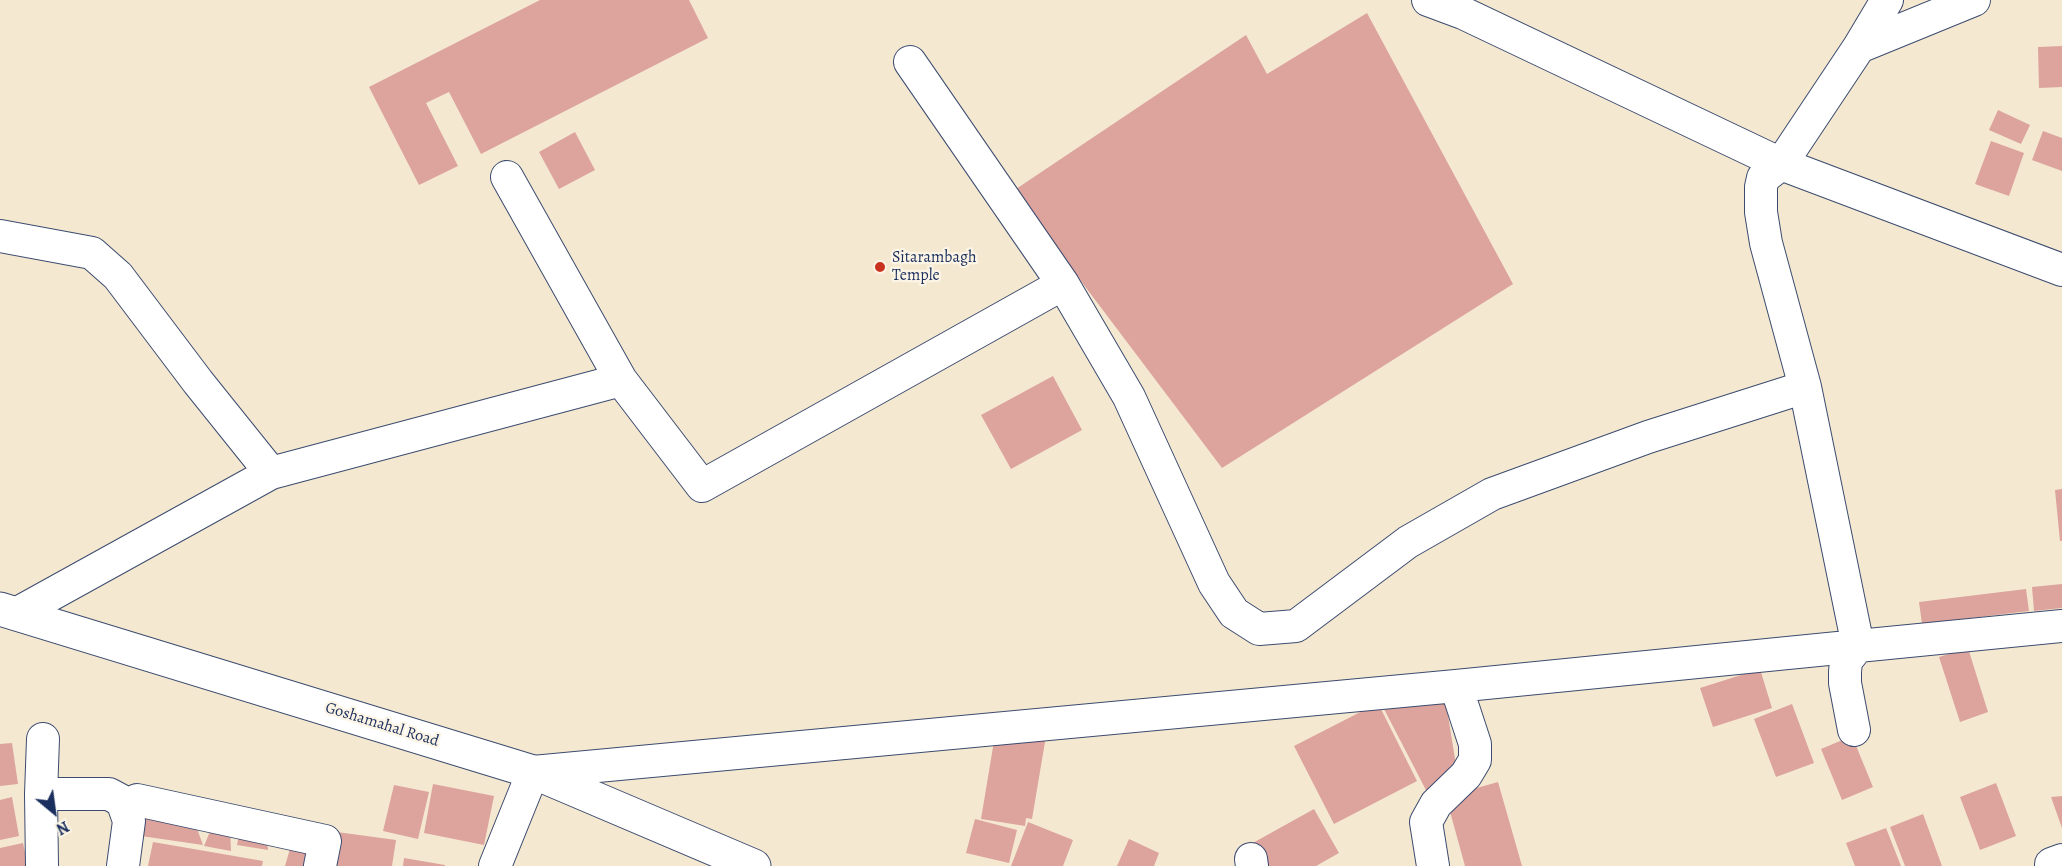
<!DOCTYPE html>
<html>
<head>
<meta charset="utf-8">
<style>
	body { margin:0 }
	#map { position:relative; width:2062px; height:866px; overflow:hidden; background:#f4e9d0; font-family:Alegreya,serif }
	canvas { display:block }
	.north { position:absolute; left:24px; top:782px; width:60px; height:60px; -webkit-text-stroke:4px #fcf5e5; paint-order:stroke; rotate:151deg; font-size:16px; font-weight:700; line-height:24px; text-align:center; color:#1b2f5e }
	.north::after { content:''; display:block; margin:auto; width:21px; height:27px; background:#1b2f5e; clip-path:polygon(50% 0,100% 100%,50% 72%,0 100%) }
</style>
</head>
<body>
<div id="map">
<canvas width="2062" height="866"></canvas>
<div class="north">N</div>
</div>
<script>
const ctx = document.querySelector('canvas').getContext('2d');
ctx.lineJoin = 'round';
function paint(path, color) { ctx.fillStyle = color; ctx.fill(path, 'evenodd'); }
const toPath = rows => new Path2D(rows.map(r => 'M' + r).join(''));
function strokePath(path, color, width, dash) { ctx.strokeStyle = color; ctx.lineWidth = width; ctx.lineCap = dash ? 'butt' : 'round'; ctx.setLineDash(dash || []); ctx.stroke(path); }
function label(font, color, halo, rows, align = 'center') {
  ctx.font = font + ' Alegreya,serif'; ctx.lineWidth = 4.5; ctx.setLineDash([]); ctx.textBaseline = 'middle'; ctx.strokeStyle = halo; ctx.fillStyle = color; for (const [text, x, y, turn = 0] of rows) {
    ctx.save(); ctx.translate(x, y); ctx.rotate((+turn || 0) * Math.PI / 180); ctx.textAlign = isNaN(turn) ? turn : align; if (halo) ctx.strokeText(text, 0, 0); ctx.fillText(text, 0, 0); ctx.restore();
  }
}
paint(toPath([
	[540,0,689,0,708,38,481,154,449,92,426,103,458,166,419,185,369,87],
	[1367,13,1513,284,1222,468,1013,191,1246,35,1267,74],
	[2062,46,2062,87,2039,88,2038,47],
	[1998,110,2030,125,2021,144,1989,130],
	[2043,131,2062,138,2062,171,2032,160],
	[575,132,595,170,559,189,539,152],
	[1991,141,2024,153,2009,196,1975,184],
	[1053,376,1082,430,1011,469,981,415],
	[2062,489,2062,541,2060,541,2055,490],
	[2062,584,2062,608,2034,611,2032,587],
	[2026,589,2029,611,1922,624,1919,602],
	[1968,648,1988,712,1960,722,1939,657],
	[1760,669,1772,708,1713,727,1700,688],
	[1445,697,1456,765,1428,794,1384,709,1392,698],
	[1378,703,1417,781,1334,824,1294,746],
	[1792,704,1814,763,1776,777,1754,719],
	[996,729,1046,736,1032,819,1026,818,1025,826,981,819],
	[1852,736,1873,787,1842,800,1821,749],
	[12,743,18,784,0,786,0,744],
	[1498,782,1522,866,1465,866,1449,808,1466,791],
	[1996,783,2016,836,1980,850,1960,797],
	[433,784,494,796,484,845,424,833],
	[394,785,429,792,418,839,383,831],
	[2062,796,2062,828,2051,797],
	[12,797,19,836,0,840,0,800],
	[1314,809,1339,853,1316,866,1263,866,1251,844],
	[148,812,196,826,203,845,141,836],
	[1923,814,1942,866,1905,866,1890,827],
	[975,819,1017,830,1009,863,966,853],
	[1028,822,1073,840,1063,866,1011,866],
	[230,828,231,851,204,846,211,829],
	[1886,828,1901,866,1855,866,1846,843],
	[240,830,266,835,268,850,237,845],
	[337,832,396,840,392,866,332,866],
	[1129,839,1159,853,1154,866,1117,866],
	[153,842,263,861,262,866,148,866],
	[292,842,314,848,309,866,285,866],
	[23,843,28,866,0,866,0,848],
	[404,858,445,865,445,866,403,866]
]), '#dda39d');
const minor = toPath([
	[1428,0,1463,13,1781,164,2062,270],
	[1859,47,1974,0],
	[910,62,1063,284],
	[507,177,621,380,702,486,1063,284,1129,397,1214,583,1234,613,1259,629,1296,626,1408,542,1492,494,1648,437,1805,387],
	[0,236,92,253,118,276,198,382,271,473],
	[16,614,271,473,621,380],
	[1854,730,1845,683,1845,672,1846,661,1858,646,2062,626],
	[41,794,109,794,122,801,129,821,123,866],
	[137,800,325,841,320,866],
	[1251,859,1252,866],
	[42,866,41,794,43,739],
	[495,866,533,772,1456,686,1858,646,1805,387,1766,243,1761,212,1761,187,1763,178,1781,164,1859,47,1887,0],
	[1433,866,1426,822,1436,804,1466,775,1475,760,1475,744,1456,686],
	[2051,866,2051,864,2062,860]
]);
const major = toPath([
	[0,609,533,772,754,866]
]);
strokePath(minor, '#3c4b6f', 34);
strokePath(major, '#3c4b6f', 35);
strokePath(minor, '#fff', 32);
strokePath(major, '#fff', 33);
for (const [x, y, r, color] of [
	[880,267,6,"#c8321e"]
]) { const dot = new Path2D(); dot.arc(x, y, r, 0, 2 * Math.PI); ctx.fillStyle = color; ctx.fill(dot); strokePath(dot, '#fcf5e5', 2); }
label('16px', '#1b2f5e', '#fcf5e5', [
	["Sitarambagh",892,258],
	["Temple",892,276]
], 'left');
label('16px', '#1b2f5e', '#fcf5e5', [
	["Goshamahal Road",382,725,17]
]);
</script>
</body>
</html>
